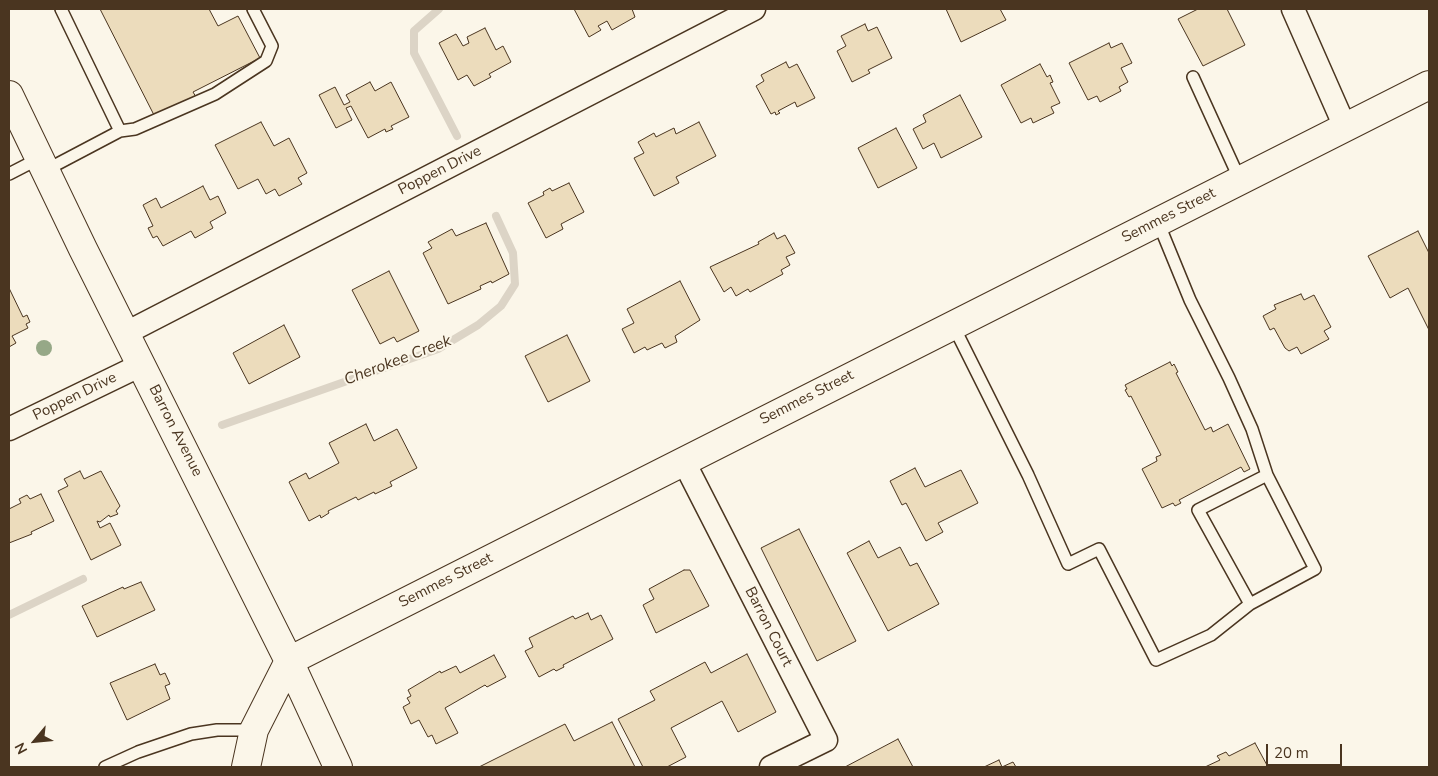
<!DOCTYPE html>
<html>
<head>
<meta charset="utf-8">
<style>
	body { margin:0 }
	#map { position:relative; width:1438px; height:776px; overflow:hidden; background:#fbf6e9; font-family:"Nunito Sans",sans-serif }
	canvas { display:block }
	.frame { position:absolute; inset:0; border:10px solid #4a3520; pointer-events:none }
	.north { position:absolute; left:10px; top:716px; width:50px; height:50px; -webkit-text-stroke:4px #fbf6e9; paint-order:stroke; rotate:242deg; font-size:14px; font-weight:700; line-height:20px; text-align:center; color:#4a3520 }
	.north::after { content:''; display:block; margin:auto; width:18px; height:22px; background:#4a3520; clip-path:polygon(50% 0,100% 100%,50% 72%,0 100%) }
	.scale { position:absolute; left:1266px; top:744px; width:76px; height:22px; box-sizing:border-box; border:2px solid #4a3520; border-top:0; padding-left:6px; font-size:15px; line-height:18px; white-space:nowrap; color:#4a3520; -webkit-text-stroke:4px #fbf6e9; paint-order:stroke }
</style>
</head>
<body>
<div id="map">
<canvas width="1438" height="776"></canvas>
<div class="frame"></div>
<div class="north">N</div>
<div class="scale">20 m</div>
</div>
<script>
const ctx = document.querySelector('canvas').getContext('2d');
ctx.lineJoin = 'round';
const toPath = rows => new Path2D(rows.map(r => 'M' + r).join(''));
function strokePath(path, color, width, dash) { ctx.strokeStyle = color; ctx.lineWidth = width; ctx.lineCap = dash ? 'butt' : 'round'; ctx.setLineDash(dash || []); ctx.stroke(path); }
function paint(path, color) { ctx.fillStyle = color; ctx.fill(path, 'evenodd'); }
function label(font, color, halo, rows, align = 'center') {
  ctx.font = font + ' "Nunito Sans",sans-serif'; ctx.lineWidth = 4; ctx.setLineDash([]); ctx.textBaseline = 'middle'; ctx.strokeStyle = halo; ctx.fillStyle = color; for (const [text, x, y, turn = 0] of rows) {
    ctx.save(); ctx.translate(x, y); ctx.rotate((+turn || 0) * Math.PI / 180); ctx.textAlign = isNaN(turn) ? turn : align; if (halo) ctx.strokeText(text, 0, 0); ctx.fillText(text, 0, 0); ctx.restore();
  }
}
strokePath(toPath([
	[439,9,414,31,414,53,457,136],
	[222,425,438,349,478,325,501,306,515,284,513,253,496,216],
	[9,615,83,579]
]), '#dcd4c6', 8);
const building = toPath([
	[100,9,209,9,218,26,238,16,260,58,193,92,196,97,155,117,100,9],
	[574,9,632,9,635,17,612,30,607,21,598,26,601,30,589,37,574,9],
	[946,9,1000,9,1006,20,961,42,946,9],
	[1198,9,1227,9,1245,45,1203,66,1178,19,1198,9],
	[865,24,868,31,877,27,892,58,868,70,870,73,852,82,837,51,846,46,841,36,865,24],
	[485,28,496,50,503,46,511,62,489,74,491,77,474,86,467,75,458,80,439,43,456,34,463,46,469,43,467,37,485,28],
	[1109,43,1111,48,1122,43,1132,63,1121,68,1128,82,1119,87,1121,91,1100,102,1097,96,1088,100,1069,63,1109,43],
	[786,62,789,68,797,64,815,98,797,107,795,102,778,111,780,113,776,115,775,112,771,114,756,86,764,81,761,75,786,62],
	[1040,64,1047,77,1050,75,1053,82,1050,83,1060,103,1051,107,1054,113,1033,123,1031,118,1021,123,1001,85,1040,64],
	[370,82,375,91,391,82,409,117,391,126,393,129,386,132,385,129,368,138,351,106,346,108,352,120,336,128,319,95,335,87,344,105,350,102,346,95,370,82],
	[960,95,982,137,941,158,934,143,923,149,913,129,926,122,923,115,960,95],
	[261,122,274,146,289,138,307,173,298,178,302,184,279,196,275,189,266,194,258,179,238,189,215,145,261,122],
	[699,122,716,156,676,177,679,183,654,196,634,158,644,153,638,142,654,133,656,137,674,128,676,134,699,122],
	[896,128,917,168,878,188,858,148,896,128],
	[569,183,584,212,561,224,563,229,546,238,528,203,544,195,543,192,550,188,552,191,569,183],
	[203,186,210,200,218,196,226,213,210,222,213,228,195,238,191,231,163,246,157,236,153,238,148,228,153,226,143,205,156,198,161,208,203,186],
	[486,223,509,274,492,283,491,281,480,286,481,289,448,304,423,253,432,248,428,242,452,229,456,236,486,223],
	[1418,231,1429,253,1429,330,1408,288,1390,298,1368,256,1418,231],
	[774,233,777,239,785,235,795,253,786,257,790,265,781,270,783,274,750,292,748,289,736,296,731,287,724,292,710,267,759,244,758,242,774,233],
	[389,271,419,331,397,342,394,337,380,344,352,290,389,271],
	[680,281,700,320,675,336,677,342,665,348,662,343,647,350,645,347,634,353,622,329,634,323,627,309,680,281],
	[9,288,23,317,27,315,30,322,26,324,28,328,12,336,16,343,9,347,9,288],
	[1301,294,1304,300,1314,295,1331,327,1324,331,1329,339,1301,354,1297,347,1289,351,1285,348,1274,328,1270,330,1263,316,1276,309,1274,305,1301,294],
	[284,325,300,357,249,384,233,353,284,325],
	[567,335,590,381,548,402,525,356,567,335],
	[1170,362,1172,366,1174,364,1178,372,1176,373,1205,430,1211,427,1213,432,1228,424,1250,469,1244,472,1241,467,1179,500,1181,503,1175,506,1173,503,1162,508,1142,469,1157,461,1156,457,1161,455,1131,396,1129,397,1125,390,1127,389,1125,385,1170,362],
	[366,424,374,441,397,429,417,468,390,482,392,486,375,494,374,492,358,500,356,497,328,511,329,513,321,518,320,515,309,521,289,482,306,473,309,479,339,463,329,443,366,424],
	[915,468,925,487,961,470,978,503,938,523,943,532,926,541,906,503,902,505,890,481,915,468],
	[80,471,84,479,101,471,120,506,116,511,118,514,110,517,109,515,100,522,97,521,100,528,110,523,121,545,91,560,58,491,68,486,64,479,80,471],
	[41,494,54,521,31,532,32,534,9,543,9,509,21,503,19,499,27,495,30,499,41,494],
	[799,529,856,641,817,661,761,548,799,529],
	[869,541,878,558,900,547,910,566,917,563,939,604,888,631,847,553,869,541],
	[684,570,690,570,709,606,656,633,643,605,654,599,649,589,684,570],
	[141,582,155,610,97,637,82,606,123,587,124,589,141,582],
	[588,613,591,620,601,615,613,639,563,665,564,667,556,671,554,669,539,677,525,651,533,647,529,638,573,616,575,619,588,613],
	[747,654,776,712,738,732,722,701,671,728,686,757,667,767,643,767,618,719,655,700,650,691,705,662,711,673,747,654],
	[494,655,506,677,487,687,485,685,445,708,458,733,436,744,432,735,428,737,419,720,411,724,403,707,410,703,407,698,411,696,408,690,440,671,441,673,456,666,460,673,494,655],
	[155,664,160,675,165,673,170,684,165,686,170,699,127,720,110,683,155,664],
	[612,722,635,767,479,767,565,724,574,741,612,722],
	[898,739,913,767,845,767,898,739],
	[1255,743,1268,767,1205,767,1220,760,1217,756,1226,752,1229,756,1255,743],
	[999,760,1002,767,1013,762,1016,767,984,767,999,760]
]);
paint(building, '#ecdcbc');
strokePath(building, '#4a3520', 1);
const lane = toPath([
	[1193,77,1240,180],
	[120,131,135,129,215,94,266,61,272,46,253,9],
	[46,170,120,131,61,9],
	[9,174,40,158],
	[1158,222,1190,300,1229,378,1252,429,1267,475,1315,569,1250,604,1198,510,1267,475],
	[953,325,1028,475,1068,564,1099,549,1156,660,1211,635,1250,604],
	[105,767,138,752,191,734,217,730,254,730]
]);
const street = toPath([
	[1293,9,1345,127],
	[126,333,754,9],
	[9,429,141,365],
	[683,460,826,740,771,767]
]);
const secondary = toPath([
	[9,95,83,249,289,661,338,767],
	[246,767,254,730,289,661,1429,85]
]);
strokePath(lane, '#4a3520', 14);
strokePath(street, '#4a3520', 25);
strokePath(secondary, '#4a3520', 30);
strokePath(lane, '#fbf6e9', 11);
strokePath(street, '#fbf6e9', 22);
strokePath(secondary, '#fbf6e9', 28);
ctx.fillStyle = '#96a887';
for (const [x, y] of [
	[44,348]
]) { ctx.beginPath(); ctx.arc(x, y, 8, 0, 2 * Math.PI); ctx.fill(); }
label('15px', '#4a3520', '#fbf6e9', [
	["Poppen Drive",440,171,-27],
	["Semmes Street",1169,216,-27],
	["Poppen Drive",75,397,-26],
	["Semmes Street",807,398,-27],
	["Barron Avenue",175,431,63],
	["Semmes Street",446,581,-27],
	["Barron Court",768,627,63]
]);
label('italic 16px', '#4a3520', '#fbf6e9', [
	["Cherokee Creek",398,361,-21]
]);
</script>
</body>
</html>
